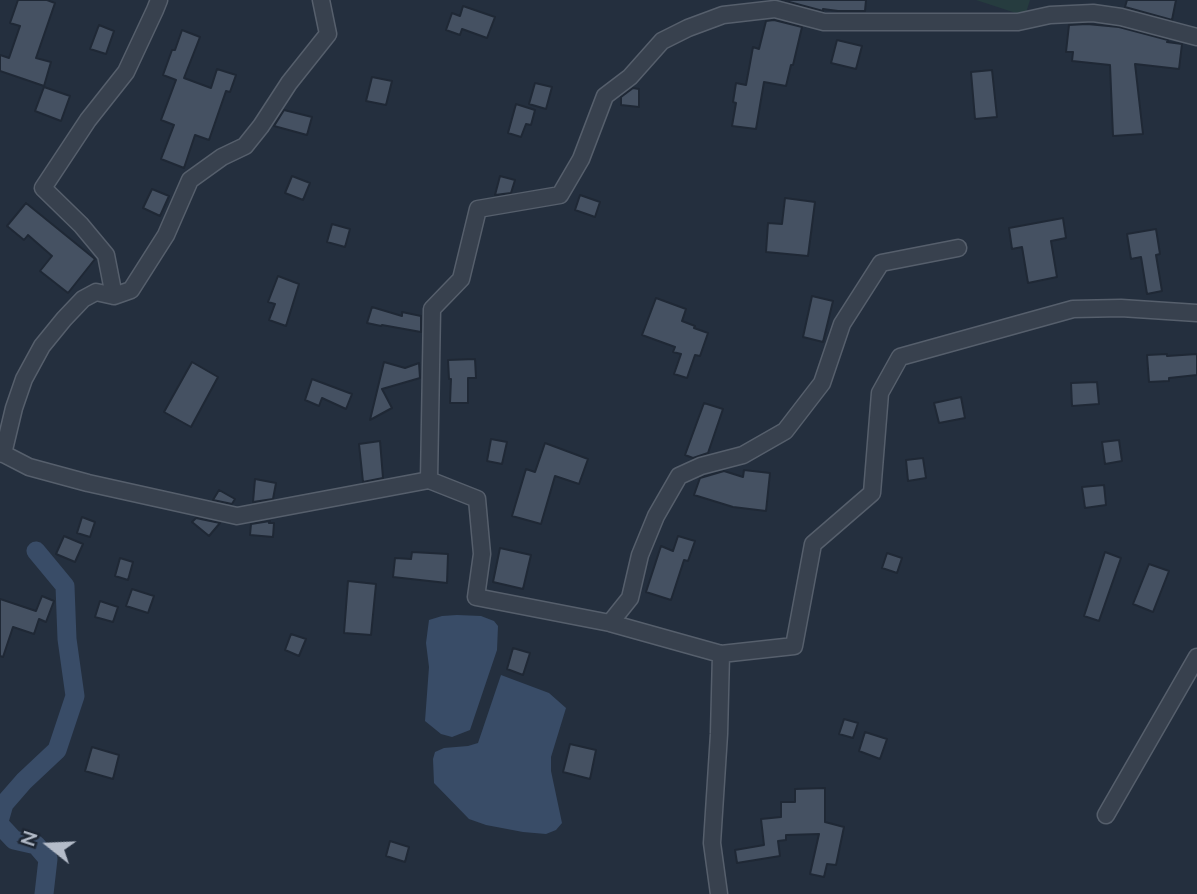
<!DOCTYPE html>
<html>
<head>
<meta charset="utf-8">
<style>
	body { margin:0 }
	#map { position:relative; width:1197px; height:894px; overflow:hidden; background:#242f3e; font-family:Lato,sans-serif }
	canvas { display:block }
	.north { position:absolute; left:14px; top:810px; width:70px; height:70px; -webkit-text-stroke:5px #1d2633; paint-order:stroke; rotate:288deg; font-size:19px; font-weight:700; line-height:28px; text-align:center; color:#b4bcc9 }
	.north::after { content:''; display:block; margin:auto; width:24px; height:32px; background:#b4bcc9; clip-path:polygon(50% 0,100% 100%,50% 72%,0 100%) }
</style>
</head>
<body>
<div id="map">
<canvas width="1197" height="894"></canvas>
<div class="north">N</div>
</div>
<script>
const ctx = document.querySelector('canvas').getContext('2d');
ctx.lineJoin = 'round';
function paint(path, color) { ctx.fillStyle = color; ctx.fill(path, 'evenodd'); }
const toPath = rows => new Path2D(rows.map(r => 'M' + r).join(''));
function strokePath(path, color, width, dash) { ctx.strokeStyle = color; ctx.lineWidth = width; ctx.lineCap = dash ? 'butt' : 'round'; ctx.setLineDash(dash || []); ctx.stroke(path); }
paint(toPath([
	[976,0,1030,0,1025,16]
]), '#263c3f');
paint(toPath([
	[457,615,481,616,494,621,498,626,497,650,470,730,452,737,441,734,425,721,429,667,426,643,429,620,442,616],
	[501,675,549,693,566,708,551,757,551,771,562,823,556,830,546,834,523,832,486,825,469,819,434,783,433,759,435,752,444,748,468,746,478,743]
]), '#394c67');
strokePath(toPath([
	[0,818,4,804,24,781,57,750,75,696,67,639,65,586,36,551],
	[0,825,14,840,36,845,48,859,44,894]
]), '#394c67', 19);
const building = toPath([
	[18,0,47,0,55,3,36,58,51,62,44,86,0,71,0,55,9,58,20,26,10,23,18,0],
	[782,0,866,0,865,11,838,11,823,9,823,11,782,0],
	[1127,0,1176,0,1172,20,1125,7,1127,0],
	[463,6,495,17,487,38,462,29,460,35,446,30,452,13,460,16,463,6],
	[774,20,802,27,793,65,791,65,786,86,764,82,756,129,732,126,736,103,733,102,736,83,746,85,753,47,759,49,766,21,774,20],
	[1087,24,1119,27,1168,40,1167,42,1182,44,1179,69,1135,64,1143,134,1113,136,1110,65,1072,61,1073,52,1066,52,1069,25,1087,24],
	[99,25,114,31,106,54,90,49,99,25],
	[182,30,200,37,184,78,211,88,217,69,236,75,230,92,226,91,209,140,195,135,184,168,161,159,174,125,161,120,176,80,163,75,172,50,175,50,182,30],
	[837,40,862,46,856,69,831,63,837,40],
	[992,70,997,117,975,119,971,72,992,70],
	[372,77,392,81,386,105,366,101,372,77],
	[535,83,552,87,546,109,529,104,535,83],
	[44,87,70,96,61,121,35,111,44,87],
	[633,88,639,89,639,107,621,105,621,97,633,88],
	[516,104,535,110,531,125,526,124,521,137,508,133,516,104],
	[284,110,312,117,307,135,274,126,284,110],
	[292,176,310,183,303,200,285,193,292,176],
	[500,176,515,180,511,193,495,195,500,176],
	[152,189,169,196,160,216,143,208,152,189],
	[580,195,600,202,595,217,575,210,580,195],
	[785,198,815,202,808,256,766,252,768,223,782,224,785,198],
	[26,203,95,259,68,293,40,271,52,256,28,235,24,240,7,226,26,203],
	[1063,218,1066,238,1051,241,1057,277,1028,283,1022,247,1012,249,1009,228,1063,218],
	[332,224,350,229,345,247,327,242,332,224],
	[1156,229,1160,254,1156,255,1162,291,1147,294,1141,257,1131,259,1127,234,1156,229],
	[278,276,299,284,286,326,269,320,275,304,268,302,278,276],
	[812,296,833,301,823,342,803,337,812,296],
	[656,298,686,309,682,321,695,326,694,328,708,333,700,356,695,355,687,378,674,374,681,354,673,352,675,347,642,335,656,298],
	[372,307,402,316,402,312,421,316,421,332,382,325,381,326,367,323,372,307],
	[1167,354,1167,356,1197,354,1197,375,1169,378,1169,381,1149,382,1147,355,1167,354],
	[475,359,476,378,468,378,468,403,450,403,451,379,449,379,448,360,475,359],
	[192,362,218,377,191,427,164,412,192,362],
	[384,362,405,368,419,363,420,378,382,389,392,408,370,420,384,362],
	[312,379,352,394,346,409,322,398,319,406,305,400,312,379],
	[1097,382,1099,404,1072,406,1071,383,1097,382],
	[961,397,965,418,939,423,934,403,961,397],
	[704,403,723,409,708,453,693,458,685,455,704,403],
	[491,439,507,442,502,464,487,461,491,439],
	[1119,440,1122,461,1105,464,1102,442,1119,440],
	[380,441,383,478,363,482,359,444,380,441],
	[545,443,588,459,579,484,555,476,541,524,512,516,526,469,535,472,545,443],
	[923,458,926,478,908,481,906,460,923,458],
	[744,470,770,473,766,511,733,507,694,495,700,478,724,471,743,477,744,470],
	[255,479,276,483,273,499,253,502,255,479],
	[1104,485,1106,505,1085,508,1082,487,1104,485],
	[219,490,235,499,232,504,213,500,219,490],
	[82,517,95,522,90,537,77,533,82,517],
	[196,518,220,523,209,536,192,522,196,518],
	[270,521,269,523,274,523,273,537,250,535,251,524,270,521],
	[64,536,83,544,75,562,56,554,64,536],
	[678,536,695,541,688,561,684,560,671,600,646,592,661,546,673,551,678,536],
	[500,548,531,555,523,589,493,582,500,548],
	[412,552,448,554,447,583,393,577,395,558,411,559,412,552],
	[1105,552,1121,558,1099,621,1084,616,1105,552],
	[887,553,902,558,897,573,882,568,887,553],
	[120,558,133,562,128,580,115,576,120,558],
	[1149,564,1169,571,1153,612,1133,604,1149,564],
	[348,581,376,584,371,635,344,633,348,581],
	[132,589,154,596,148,613,126,606,132,589],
	[42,596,54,601,46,622,39,619,34,634,13,627,3,657,0,656,0,599,36,611,42,596],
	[100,601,118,607,113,622,95,617,100,601],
	[291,634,306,639,299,656,285,650,291,634],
	[513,648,530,653,523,675,507,669,513,648],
	[844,719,858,723,853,738,839,734,844,719],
	[865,732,887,739,880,759,859,751,865,732],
	[570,744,596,750,590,779,563,772,570,744],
	[92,747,119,755,113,779,85,771,92,747],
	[825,788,825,822,844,827,836,865,827,864,824,877,810,874,819,834,786,835,786,840,778,841,780,856,737,863,735,850,764,845,761,819,781,817,781,802,795,802,795,789,825,788],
	[390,841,409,847,405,862,386,856,390,841]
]);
paint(building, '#455162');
strokePath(building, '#1f2835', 2);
const minor = toPath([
	[114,296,106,255,81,225,43,188,88,120,126,72,155,10,159,0],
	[0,452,29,467,88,483,237,516,429,480,432,309,461,279,478,209,560,195,581,159,605,96,630,77,662,41,688,28,723,15,775,9,824,22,1018,22,1050,15,1093,13,1121,17,1197,37],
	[3,454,14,408,24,379,42,346,64,319,83,299,96,292,114,296,131,290,166,235,190,180,222,157,245,146,261,126,289,83,328,34,321,0],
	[429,480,477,499,482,554,476,597,610,623,721,654],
	[610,623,630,598,640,555,656,516,679,476,701,466,743,455,785,431,822,383,842,324,881,263,958,248],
	[1106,815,1197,657],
	[719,894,712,843,719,734,721,654,794,646,813,544,872,493,880,393,900,357,1073,309,1121,308,1197,313]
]);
strokePath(minor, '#565f6c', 19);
strokePath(minor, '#38414e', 16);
</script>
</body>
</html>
